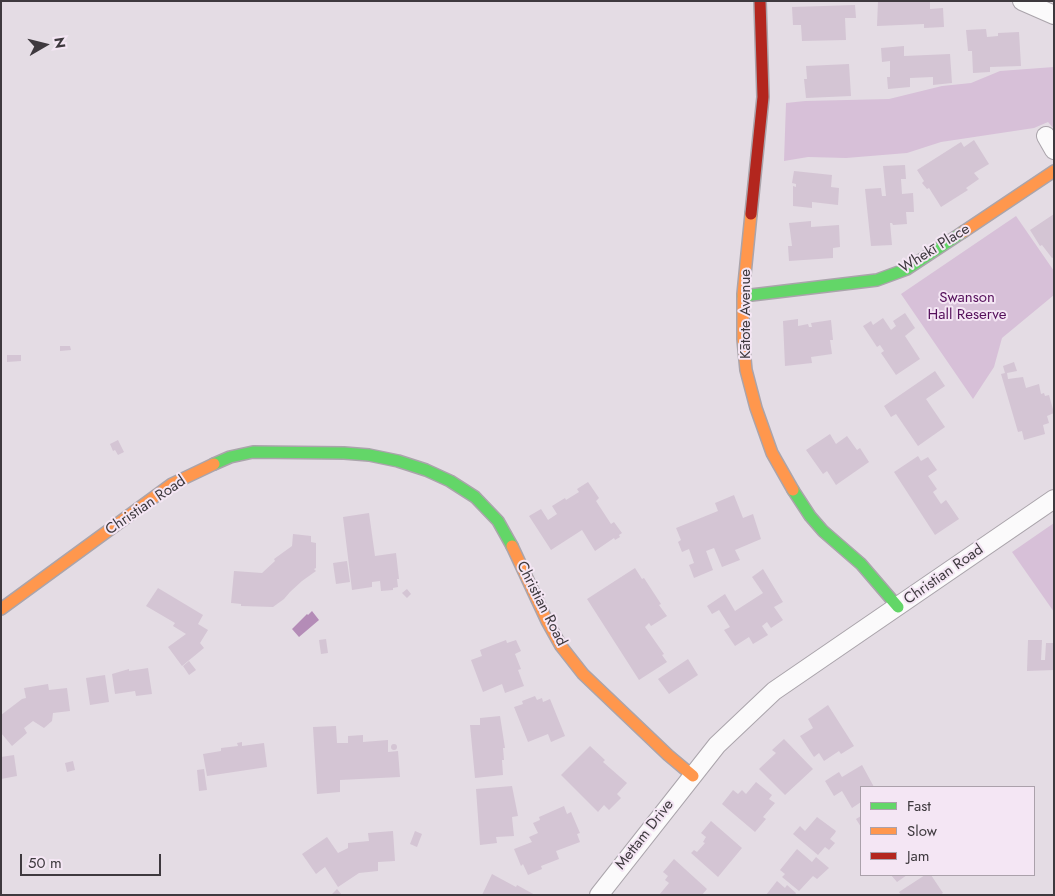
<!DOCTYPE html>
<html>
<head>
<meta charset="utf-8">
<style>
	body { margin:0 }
	#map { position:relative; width:1055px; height:896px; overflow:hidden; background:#e4dce4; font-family:Jost,sans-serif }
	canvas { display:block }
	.frame { position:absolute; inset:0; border:2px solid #3e393e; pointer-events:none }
	.legend { position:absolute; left:860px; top:786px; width:175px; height:90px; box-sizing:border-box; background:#f4e6f4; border:1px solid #aba1ab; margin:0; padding:6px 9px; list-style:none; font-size:15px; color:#3e393e }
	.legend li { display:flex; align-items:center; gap:10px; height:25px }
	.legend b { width:25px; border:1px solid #aba1ab }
	.north { position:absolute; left:20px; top:20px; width:50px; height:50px; -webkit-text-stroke:4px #f4e6f4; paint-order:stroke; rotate:82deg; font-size:14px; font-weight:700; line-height:20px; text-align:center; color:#3e393e }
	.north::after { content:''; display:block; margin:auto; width:18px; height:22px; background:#3e393e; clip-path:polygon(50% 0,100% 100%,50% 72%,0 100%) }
	.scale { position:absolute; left:20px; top:854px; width:141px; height:22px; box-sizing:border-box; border:2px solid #3e393e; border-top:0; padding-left:6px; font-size:15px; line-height:18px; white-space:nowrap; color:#3e393e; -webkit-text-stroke:4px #f4e6f4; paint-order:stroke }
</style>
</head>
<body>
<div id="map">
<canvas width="1055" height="896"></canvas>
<div class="frame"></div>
<ul class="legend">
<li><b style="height:6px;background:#63d668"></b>Fast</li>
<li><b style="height:6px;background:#ff974d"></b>Slow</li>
<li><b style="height:6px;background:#b3261e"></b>Jam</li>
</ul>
<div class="north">N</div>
<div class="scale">50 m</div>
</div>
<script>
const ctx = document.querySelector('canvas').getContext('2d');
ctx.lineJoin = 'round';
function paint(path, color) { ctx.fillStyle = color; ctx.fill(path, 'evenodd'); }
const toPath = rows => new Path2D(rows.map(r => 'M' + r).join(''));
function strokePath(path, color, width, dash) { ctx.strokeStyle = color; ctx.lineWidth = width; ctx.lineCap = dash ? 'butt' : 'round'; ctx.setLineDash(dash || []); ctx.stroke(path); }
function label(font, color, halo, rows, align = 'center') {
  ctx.font = font + ' Jost,sans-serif'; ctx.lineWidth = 4; ctx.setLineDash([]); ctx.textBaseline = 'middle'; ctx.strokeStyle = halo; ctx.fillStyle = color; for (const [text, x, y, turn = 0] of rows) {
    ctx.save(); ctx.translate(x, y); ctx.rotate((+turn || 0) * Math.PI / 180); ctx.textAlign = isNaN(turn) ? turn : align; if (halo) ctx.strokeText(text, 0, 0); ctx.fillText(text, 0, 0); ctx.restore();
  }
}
paint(toPath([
	[1054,67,1054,129,1048,122,1034,128,941,142,907,153,846,158,808,157,784,161,786,103,805,101,889,99,942,86,971,83,1000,71],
	[1016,216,1054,271,1054,295,1002,338,994,367,973,399,901,294],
	[1054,523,1054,612,1012,552]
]), '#d7c0d8');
paint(toPath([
	[312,611,319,620,299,637,292,629,307,614,308,615]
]), '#b48cb7');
paint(toPath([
	[878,1,930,1,930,9,943,8,944,27,924,28,924,24,877,26],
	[855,5,856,18,845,18,846,40,802,41,801,25,793,25,792,7],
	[986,29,987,37,998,36,998,33,1019,32,1021,66,990,67,990,72,973,73,972,51,968,51,966,30],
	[904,46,904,56,950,54,952,83,933,85,933,77,910,78,910,87,888,89,887,77,890,77,890,61,882,62,881,48],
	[849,64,851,96,806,98,804,79,807,79,806,66],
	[974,140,989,164,974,173,979,179,966,188,968,190,941,207,929,188,927,189,922,183,924,181,917,170,961,142,964,147],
	[905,165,906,179,901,179,902,194,913,193,914,212,906,212,907,224,893,225,892,223,890,223,892,245,871,246,865,189,881,188,882,196,886,196,883,166],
	[794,171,832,175,831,187,839,188,838,205,812,202,812,208,793,206,793,186,796,187,796,184,792,183],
	[1054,214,1054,257,1052,258,1042,245,1040,246,1030,230],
	[811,221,811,227,839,225,840,247,833,248,833,258,789,261,788,246,792,246,789,223],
	[905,313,915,328,905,336,920,359,896,375,881,353,884,351,880,345,877,347,863,326,871,321,873,325,883,318,891,330,896,326,893,321],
	[798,319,798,326,808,324,809,327,812,327,811,323,831,320,833,340,830,340,832,354,811,357,812,363,785,366,783,321],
	[60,346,70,346,71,350,60,351],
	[7,355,21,355,21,361,7,362],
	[1014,362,1017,371,1007,373,1008,379,1023,377,1026,388,1039,384,1041,394,1044,393,1045,396,1049,395,1054,413,1047,416,1049,423,1043,425,1045,434,1024,440,1022,431,1018,432,1001,374,1005,373,1003,366],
	[935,371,945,386,926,399,945,427,918,446,896,414,891,417,884,406],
	[830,434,836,444,847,436,857,450,860,448,869,462,836,485,827,471,823,474,806,450],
	[118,440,124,452,118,455,115,450,113,451,110,444],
	[918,456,921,461,928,457,937,470,928,476,937,489,933,492,941,504,946,500,959,519,935,535,894,472],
	[588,482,599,498,596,501,611,524,614,522,622,533,619,535,620,537,615,540,614,538,595,551,582,530,551,550,529,516,541,509,548,520,557,514,552,506,565,498,566,500,579,492,577,489],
	[734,495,743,518,753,514,761,539,735,550,740,560,722,567,714,548,706,551,713,570,694,578,689,565,694,563,689,549,682,552,678,542,681,540,676,528,718,511,715,503],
	[369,513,375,556,396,553,399,579,397,579,398,587,393,588,393,590,381,591,380,581,372,582,372,587,352,590,343,517],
	[293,534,311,536,311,542,316,543,316,568,314,569,316,571,302,581,290,592,284,599,273,607,241,606,241,604,231,603,234,571,262,573,275,561,274,559,292,546],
	[347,561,350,582,336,584,333,563],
	[635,568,642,579,644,578,661,604,659,605,667,616,651,626,649,623,645,627,664,654,662,655,667,662,639,680,587,599],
	[763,569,783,602,774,607,783,620,771,628,767,622,762,626,768,635,753,644,749,637,735,646,724,630,730,627,719,610,712,614,707,606,725,594,735,611,763,593,752,577],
	[158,588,203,615,198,624,208,630,200,643,204,648,182,666,168,647,186,634,173,626,175,623,146,606],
	[407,589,411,594,407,598,402,593],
	[326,639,328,653,321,654,319,640],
	[506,640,507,643,516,640,521,651,515,654,521,669,518,670,524,686,505,693,502,684,483,692,471,660,482,656,480,650],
	[1028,640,1042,640,1041,660,1045,660,1046,643,1054,643,1054,670,1027,671],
	[688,659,698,675,669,694,658,679],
	[189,661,196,670,189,675,183,666],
	[148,668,152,694,136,696,135,691,115,694,112,674,129,669,129,671],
	[105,675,109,702,90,705,86,678],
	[48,684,49,690,67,688,70,711,53,713,52,721,44,728,33,721,24,728,27,733,12,746,1,733,1,715,22,699,26,698,24,688],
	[535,696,537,700,542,698,543,702,550,699,565,736,551,742,548,734,528,742,514,707,523,704,522,701],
	[828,705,854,746,841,754,839,751,824,761,819,753,814,757,800,736,813,728,808,719],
	[500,716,505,748,503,748,504,760,502,760,503,775,475,778,470,725,480,725,480,718],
	[336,726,337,743,348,743,348,736,363,735,363,742,388,740,388,752,398,751,400,777,340,780,340,792,317,794,313,727],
	[784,739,813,769,785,795,759,769,776,753,772,750],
	[242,742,242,746,264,743,267,767,207,776,203,754,221,751,221,748,238,746,237,743],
	'391 747a3 3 0 1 1 6 0a3 3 0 1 1-6 0Z',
	[590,746,605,760,603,762,627,783,617,794,621,798,609,810,604,805,598,812,561,775],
	[14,755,17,776,1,779,1,757],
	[73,761,75,770,67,772,65,763],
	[862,765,874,787,861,787,861,802,852,808,842,791,834,796,825,781,839,772,842,777],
	[204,769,207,790,199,791,197,770],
	[756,782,772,795,769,799,775,803,763,817,766,819,755,832,722,804,733,790,738,794,742,790,746,794],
	[512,786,518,816,512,817,514,836,496,837,497,843,480,845,476,789],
	[564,806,567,814,571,812,580,833,577,834,580,842,556,851,559,859,541,866,542,869,528,875,523,864,521,866,514,849,532,842,529,837,538,833,533,823,540,820,539,817],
	[861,816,861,827,856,819],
	[817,817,836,831,835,833,830,839,835,843,829,850,825,847,818,855,793,834,800,826,805,831],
	[711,821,742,848,718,877,691,853,694,850,697,852,705,843,703,842,706,837,701,833],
	[393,831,395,861,378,862,378,871,359,873,338,887,325,867,316,874,302,854,327,837,338,853,348,848,348,843,369,841,368,833],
	[415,831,422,834,417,847,410,844],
	[797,849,812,862,816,857,829,868,817,879,813,876,799,891,782,877,785,874,780,870],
	[674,859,707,889,702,895,659,895,669,883,665,880,668,876,663,872],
	[492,874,516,887,517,885,535,895,482,895],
	[891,875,907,875,897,882],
	[925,875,931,875,943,893,940,895,901,895,899,892],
	[777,881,785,888,787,885,796,893,795,895,766,895],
	[337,889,342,895,331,895]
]), '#d4c5d4');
const street = toPath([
	[1022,1,1054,15],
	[1046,136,1054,150],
	[599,895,717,745,774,691,1054,499]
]);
const fast = toPath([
	[743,296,877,280,907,269,963,232],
	[214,464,230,457,253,452,344,453,369,455,398,461,426,470,450,481,475,497,498,521,512,546],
	[793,490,810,516,823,531,861,564,898,607]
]);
const slow = toPath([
	[751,214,743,294,743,339,746,370,756,408,772,453,793,490],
	[963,232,1054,171],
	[512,546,547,621,561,646,583,674,668,755,693,776],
	[1,609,172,484,214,464]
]);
const jam = toPath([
	[751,214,763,97,760,1]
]);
strokePath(street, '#aaa4ab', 20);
strokePath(fast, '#aaa4ab', 14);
strokePath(slow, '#aaa4ab', 14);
strokePath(jam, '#aaa4ab', 14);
strokePath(street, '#fbfafb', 18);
strokePath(fast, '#63d668', 11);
strokePath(slow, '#ff974d', 11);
strokePath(jam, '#b3261e', 11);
label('15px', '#3e393e', '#f4e6f4', [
	["Whekī Place",935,249,-32],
	["Kātote Avenue",746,314,-90],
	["Christian Road",146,506,-34],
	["Christian Road",944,575,-35],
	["Christian Road",541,604,63],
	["Mettam Drive",645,835,-52]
]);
label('15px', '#55105b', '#f4e6f4', [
	["Swanson",967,298],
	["Hall Reserve",967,315]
]);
</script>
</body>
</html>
